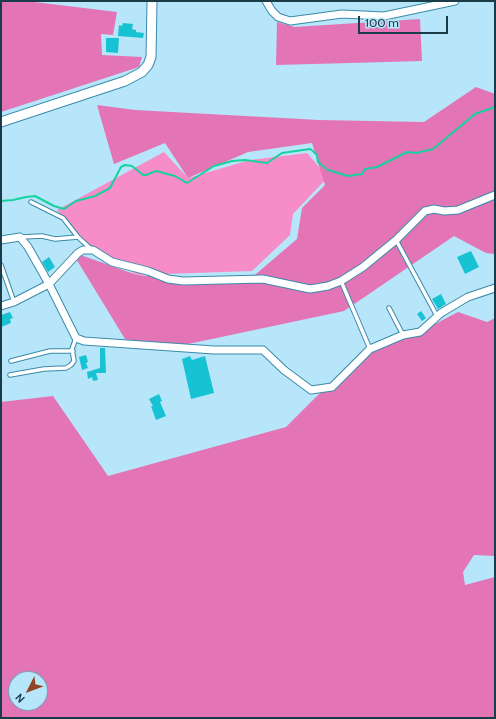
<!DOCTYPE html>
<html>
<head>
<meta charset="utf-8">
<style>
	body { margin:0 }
	#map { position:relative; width:496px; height:719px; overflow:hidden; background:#b7e5f9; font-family:Cabin,sans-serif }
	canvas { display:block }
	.frame { position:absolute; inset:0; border:2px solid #1a3c49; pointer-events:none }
	.north { position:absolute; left:8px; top:671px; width:40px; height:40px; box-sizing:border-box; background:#b7e5f9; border:1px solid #78a1b3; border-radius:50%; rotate:228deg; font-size:11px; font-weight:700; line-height:16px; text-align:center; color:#1a3c49 }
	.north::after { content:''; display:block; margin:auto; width:14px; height:18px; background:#8f4823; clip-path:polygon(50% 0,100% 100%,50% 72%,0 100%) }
	.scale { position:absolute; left:358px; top:16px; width:90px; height:18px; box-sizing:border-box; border:2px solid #1a3c49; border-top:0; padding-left:5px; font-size:12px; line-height:14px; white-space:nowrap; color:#1a3c49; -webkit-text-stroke:3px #b7e5f9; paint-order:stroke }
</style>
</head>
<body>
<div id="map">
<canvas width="496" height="719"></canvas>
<div class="frame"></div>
<div class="north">N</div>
<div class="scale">100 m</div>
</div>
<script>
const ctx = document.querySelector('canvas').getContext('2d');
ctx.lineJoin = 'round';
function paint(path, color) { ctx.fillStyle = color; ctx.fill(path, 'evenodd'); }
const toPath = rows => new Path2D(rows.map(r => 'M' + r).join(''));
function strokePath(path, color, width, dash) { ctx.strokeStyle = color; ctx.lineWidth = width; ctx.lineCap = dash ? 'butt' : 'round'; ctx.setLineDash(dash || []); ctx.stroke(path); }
paint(toPath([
	[164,152,188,178,250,160,307,153,328,177,293,214,290,235,252,271,137,275,90,247,57,210]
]), '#f68dc8');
paint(toPath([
	[1,1,26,1,117,12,113,35,101,34,102,55,142,57,139,67,1,112],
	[420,19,422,61,276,65,277,22,295,27],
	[476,87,495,94,495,254,486,253,454,236,344,311,174,347,125,339,72,252,137,275,207,281,249,280,297,239,302,208,325,185,312,143,248,152,188,178,165,143,114,164,97,105,135,110,319,120,424,122],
	[458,312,487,322,495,318,495,556,474,555,463,572,465,585,495,577,495,718,1,718,1,402,53,396,108,476,286,427,359,354,403,335,420,332],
	[16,679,40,679,40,703,16,703]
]), '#e374b5');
strokePath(toPath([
	[1,201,13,200,26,197,35,196,54,206,64,209,76,201,95,196,110,188,121,167,125,165,132,166,143,175,146,175,156,171,175,176,187,183,214,166,232,161,245,160,267,163,282,153,310,149,313,151,317,155,318,162,328,170,348,176,362,174,365,169,377,167,407,152,416,153,433,149,475,114,495,107]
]), '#16d29c', 2);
paint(toPath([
	[123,23,133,24,132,29,136,30,136,32,144,33,143,38,118,36,119,25,122,26],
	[106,38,119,38,118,53,106,52],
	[471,251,479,267,465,274,457,257],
	[49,257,55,267,48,272,42,262],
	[441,294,446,304,438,309,432,299],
	[421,311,426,318,422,321,417,314],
	[10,312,13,318,10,319,11,323,1,327,1,315],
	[100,348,105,348,106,373,96,373,98,380,93,381,92,377,88,379,87,372,100,368],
	[86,355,88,362,86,363,88,368,82,370,79,357],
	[190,356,192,360,205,356,214,393,191,399,182,359],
	[159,394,162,401,160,402,166,416,156,420,151,406,153,406,149,399]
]), '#17c3d3');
const lane = toPath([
	[31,202,63,218,78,237],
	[21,237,42,236,55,239,78,237,91,249],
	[396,240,437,316],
	[1,265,14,302],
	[341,281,370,349],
	[389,308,403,335],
	[11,361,50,351,73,351],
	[10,375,44,369,66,368,71,365,74,361,72,349,76,338]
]);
const street = toPath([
	[266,1,272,11,278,17,290,21,342,14,384,16,455,1],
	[1,240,20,237,28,247,49,284,76,338,84,341,214,350,263,350,284,370,311,390,332,387,370,349,403,335,420,332,441,313,468,297,495,288],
	[1,306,14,302,49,284,78,253,83,250,93,250,112,262,148,271,168,279,183,281,263,279,310,289,328,286,341,281,363,267,396,240,425,211,434,209,444,211,458,210,495,195]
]);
const secondary = toPath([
	[1,122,125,81,142,72,148,65,151,57,152,1]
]);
strokePath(lane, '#398ba9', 5.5);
strokePath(street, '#398ba9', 9);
strokePath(secondary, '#398ba9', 11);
strokePath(lane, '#fff', 3.5);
strokePath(street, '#fff', 7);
strokePath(secondary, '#fff', 9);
</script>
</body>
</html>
